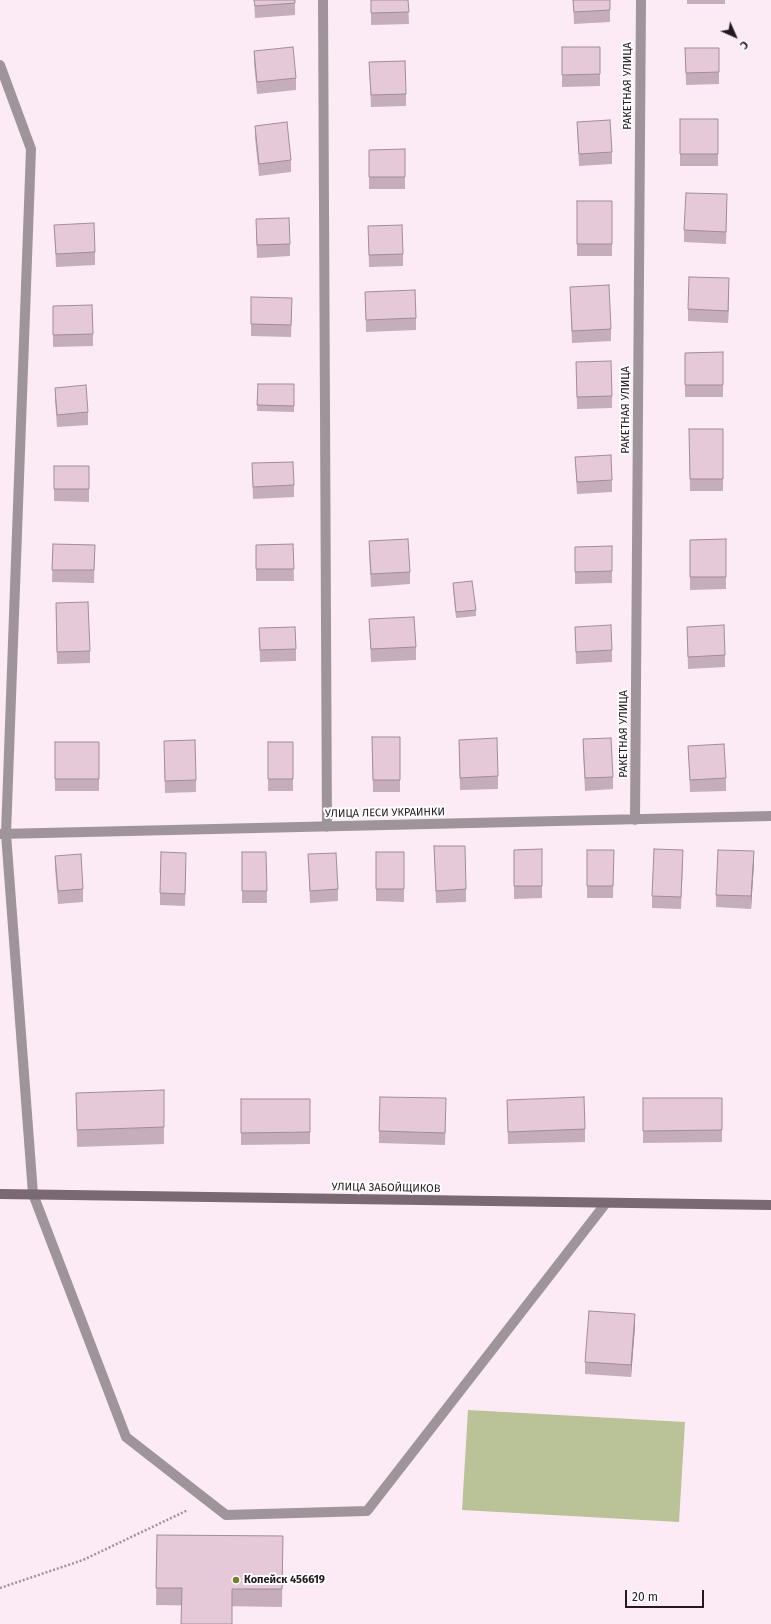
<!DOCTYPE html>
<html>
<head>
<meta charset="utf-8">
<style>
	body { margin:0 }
	#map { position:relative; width:771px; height:1624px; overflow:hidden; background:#fceaf4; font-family:"Fira Sans",sans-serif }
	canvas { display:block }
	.north { position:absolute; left:715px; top:16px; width:40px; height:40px; -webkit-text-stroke:3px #fdfdfd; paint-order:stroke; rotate:135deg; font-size:11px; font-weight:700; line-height:16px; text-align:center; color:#23191e }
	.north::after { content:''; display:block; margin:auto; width:14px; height:18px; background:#23191e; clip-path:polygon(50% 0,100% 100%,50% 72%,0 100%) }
	.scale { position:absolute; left:625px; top:1590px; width:79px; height:18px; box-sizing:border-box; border:2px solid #23191e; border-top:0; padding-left:5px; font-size:12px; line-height:14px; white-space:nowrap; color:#23191e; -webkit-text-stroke:3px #fdfdfd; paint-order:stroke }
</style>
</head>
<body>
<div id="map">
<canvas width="771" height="1624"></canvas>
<div class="north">С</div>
<div class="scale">20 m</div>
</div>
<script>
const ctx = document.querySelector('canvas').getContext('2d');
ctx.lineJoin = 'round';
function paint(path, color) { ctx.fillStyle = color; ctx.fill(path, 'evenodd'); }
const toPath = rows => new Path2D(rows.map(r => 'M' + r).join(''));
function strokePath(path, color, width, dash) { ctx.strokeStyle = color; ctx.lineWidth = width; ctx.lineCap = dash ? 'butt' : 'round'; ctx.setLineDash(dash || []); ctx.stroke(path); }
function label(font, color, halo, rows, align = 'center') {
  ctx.font = font + ' "Fira Sans",sans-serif'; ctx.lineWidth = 4; ctx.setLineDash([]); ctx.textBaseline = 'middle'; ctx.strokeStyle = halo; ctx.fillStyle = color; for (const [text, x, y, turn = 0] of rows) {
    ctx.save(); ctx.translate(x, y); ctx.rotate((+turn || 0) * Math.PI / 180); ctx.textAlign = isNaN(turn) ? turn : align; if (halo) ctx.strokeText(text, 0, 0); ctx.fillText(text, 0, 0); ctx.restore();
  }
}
paint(toPath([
	[468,1410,685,1422,679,1522,462,1510]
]), '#bac297');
strokePath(toPath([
	[0,1588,83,1560,188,1510]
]), '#a2939b', 2.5, [2, 2]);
strokePath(toPath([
	[33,1194,126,1437,226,1515,367,1511,606,1203]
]), '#a0949b', 10);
strokePath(toPath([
	[323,0,327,827],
	[0,65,31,149,6,834,33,1194],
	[635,820,641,0],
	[0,834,771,816]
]), '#a0949b', 10);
strokePath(toPath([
	[0,1194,771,1205]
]), '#7a6872', 10);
paint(toPath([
	[254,0,295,0,295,15,255,18],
	[371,0,408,0,409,24,371,25],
	[573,0,610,0,610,22,574,24],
	[687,0,725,0,725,4,687,4],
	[562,47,600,74,600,86,562,87],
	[685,48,719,48,719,84,686,85],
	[254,51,296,78,296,90,257,94,254,63],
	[369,62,406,94,406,106,371,107],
	[680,119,718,119,718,166,680,166],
	[577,122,612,152,612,164,579,166],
	[255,126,291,160,291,172,259,176,255,138],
	[405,149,405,189,369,189,369,150],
	[577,201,612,201,612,256,577,256],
	[727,206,726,244,684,242,684,230],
	[54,225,95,252,95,265,56,267],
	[368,226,403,254,403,266,369,267],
	[256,231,290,244,290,256,257,258],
	[570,287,611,329,611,341,572,343],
	[729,291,728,323,688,321,688,309],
	[365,292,416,318,416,330,366,332],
	[251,297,292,310,291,337,251,336],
	[53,306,93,334,93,346,53,347],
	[723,352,723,397,685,397,685,353],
	[576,362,612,396,612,408,577,409],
	[258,384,294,384,294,412,257,411],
	[55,388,88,412,88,425,57,427,55,400],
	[689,429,723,429,723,491,690,491],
	[575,457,612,480,612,492,577,494],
	[252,463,294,485,294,497,253,499],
	[54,466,89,466,89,502,54,501],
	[726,539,726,589,690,590,690,540],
	[369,541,410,572,410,584,371,587,369,553],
	[53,544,95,545,94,583,52,582],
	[293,544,294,581,256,581,256,545],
	[612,546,612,583,575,584,575,547],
	[453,583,476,610,476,616,456,618,453,589],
	[56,603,90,651,90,663,57,664],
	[369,619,416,647,416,660,371,662],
	[575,627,612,650,612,662,576,664],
	[687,627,725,655,725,667,688,669],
	[259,628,296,649,296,661,260,662],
	[372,737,400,737,400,792,373,792],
	[583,739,613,777,613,789,585,791,583,751],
	[459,740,498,776,498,789,460,790],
	[55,742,99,742,99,791,55,791],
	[268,742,293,742,293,791,268,791],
	[688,746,726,778,726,791,690,792],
	[164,753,196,780,196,792,165,793],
	[434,846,466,889,466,902,436,903],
	[542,849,542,898,514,899,514,850],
	[587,850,614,850,613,898,587,898],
	[242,852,266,852,267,903,242,903],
	[308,854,338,889,338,901,310,903],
	[55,856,83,889,83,902,58,904,55,868],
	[683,862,681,909,652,908,652,896],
	[754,863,751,909,716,907,716,895],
	[186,865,185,906,160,905,160,893],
	[404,865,404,902,376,901,376,889],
	[76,1093,164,1127,164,1144,77,1147],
	[643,1098,722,1098,722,1142,643,1143],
	[241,1099,310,1099,310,1144,241,1145],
	[507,1100,585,1129,585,1142,508,1144],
	[446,1111,445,1145,379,1143,379,1131],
	[635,1326,631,1377,585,1374,585,1362],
	[157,1535,283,1536,282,1607,156,1605]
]), '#c6adbb');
paint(toPath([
	[729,278,729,291,728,323,728,311],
	[754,851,754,863,751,909,751,896],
	[635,1314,635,1326,631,1377,631,1365]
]), '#a18d98');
const building = toPath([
	[254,0,295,0,295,3,255,6,254,0],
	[371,0,408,0,409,12,371,13,371,0],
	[573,0,610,0,610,10,574,12,573,0],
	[293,47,296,78,257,82,254,51,293,47],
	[562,47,600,47,600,74,562,75,562,47],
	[685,48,719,48,719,72,686,73,685,48],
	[405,61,406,94,371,95,369,62,405,61],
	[680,119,718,119,718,154,680,154,680,119],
	[610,120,612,152,579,154,577,122,610,120],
	[287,122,291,160,259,164,255,126,287,122],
	[405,149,405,177,369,177,369,150,405,149],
	[686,193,727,194,726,232,684,230,686,193],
	[577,201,612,201,612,244,577,244,577,201],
	[289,218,290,244,257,245,256,219,289,218],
	[94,223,95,252,56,254,54,225,94,223],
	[402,225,403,254,369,255,368,226,402,225],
	[689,277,729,278,728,311,688,309,689,277],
	[609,285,611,329,572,331,570,287,609,285],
	[415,290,416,318,366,320,365,292,415,290],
	[251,297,292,298,291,325,251,324,251,297],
	[92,305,93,334,53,335,53,306,92,305],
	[723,352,723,385,685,385,685,353,723,352],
	[611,361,612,396,577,397,576,362,611,361],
	[258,384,294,384,294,406,257,405,258,384],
	[86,385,88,412,57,415,55,388,86,385],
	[689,429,723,429,723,479,690,479,689,429],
	[611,455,612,480,577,482,575,457,611,455],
	[293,462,294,485,253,487,252,463,293,462],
	[54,466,89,466,89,489,54,489,54,466],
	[408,539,410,572,371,574,369,541,408,539],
	[726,539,726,577,690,577,690,540,726,539],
	[53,544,95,545,94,570,52,570,53,544],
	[293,544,294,569,256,569,256,545,293,544],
	[612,546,612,571,575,572,575,547,612,546],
	[472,581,476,610,456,612,453,583,472,581],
	[88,602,90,651,57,652,56,603,88,602],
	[414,617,416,647,371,649,369,619,414,617],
	[611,625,612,650,576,652,575,627,611,625],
	[724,625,725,655,688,657,687,627,724,625],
	[295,627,296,649,260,650,259,628,295,627],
	[372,737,400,737,400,780,373,780,372,737],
	[497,738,498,776,460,778,459,740,497,738],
	[611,738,613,777,585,778,583,739,611,738],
	[195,740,196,780,165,781,164,741,195,740],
	[55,742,99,742,99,779,55,779,55,742],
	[268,742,293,742,293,779,268,779,268,742],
	[724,744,726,778,690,780,688,746,724,744],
	[434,846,465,846,466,889,436,891,434,846],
	[542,849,542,886,514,886,514,850,542,849],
	[654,849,683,850,681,897,652,896,654,849],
	[587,850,614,850,613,886,587,886,587,850],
	[718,850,754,851,751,896,716,895,718,850],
	[161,852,186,853,185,894,160,893,161,852],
	[242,852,266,852,267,891,242,891,242,852],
	[376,852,404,852,404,889,376,889,376,852],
	[336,853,338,889,310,891,308,854,336,853],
	[81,854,83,889,58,891,55,856,81,854],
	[164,1090,164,1127,77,1130,76,1093,164,1090],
	[380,1097,446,1098,445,1133,379,1131,380,1097],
	[584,1097,585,1129,508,1132,507,1100,584,1097],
	[643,1098,722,1098,722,1130,643,1131,643,1098],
	[241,1099,310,1099,310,1132,241,1133,241,1099],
	[589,1311,635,1314,631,1365,585,1362,589,1311],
	[157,1535,283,1536,282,1589,232,1589,232,1624,181,1624,182,1588,156,1588,157,1535]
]);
paint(building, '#e6c9d9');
strokePath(building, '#a18d98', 1);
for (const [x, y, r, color] of [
	[236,1580,4,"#737f2b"]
]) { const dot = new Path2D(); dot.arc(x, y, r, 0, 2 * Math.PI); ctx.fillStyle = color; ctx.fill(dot); strokePath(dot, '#fdfdfd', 1.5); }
label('11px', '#23191e', '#fdfdfd', [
	["РАКЕТНАЯ УЛИЦА",628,86,-90],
	["РАКЕТНАЯ УЛИЦА",626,410,-90],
	["РАКЕТНАЯ УЛИЦА",624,734,-90],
	["УЛИЦА ЛЕСИ УКРАИНКИ",385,813,-1],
	["УЛИЦА ЗАБОЙЩИКОВ",386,1188,1]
]);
label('bold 11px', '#23191e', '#fdfdfd', [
	["Копейск 456619",244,1580]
], 'left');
</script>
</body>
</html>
